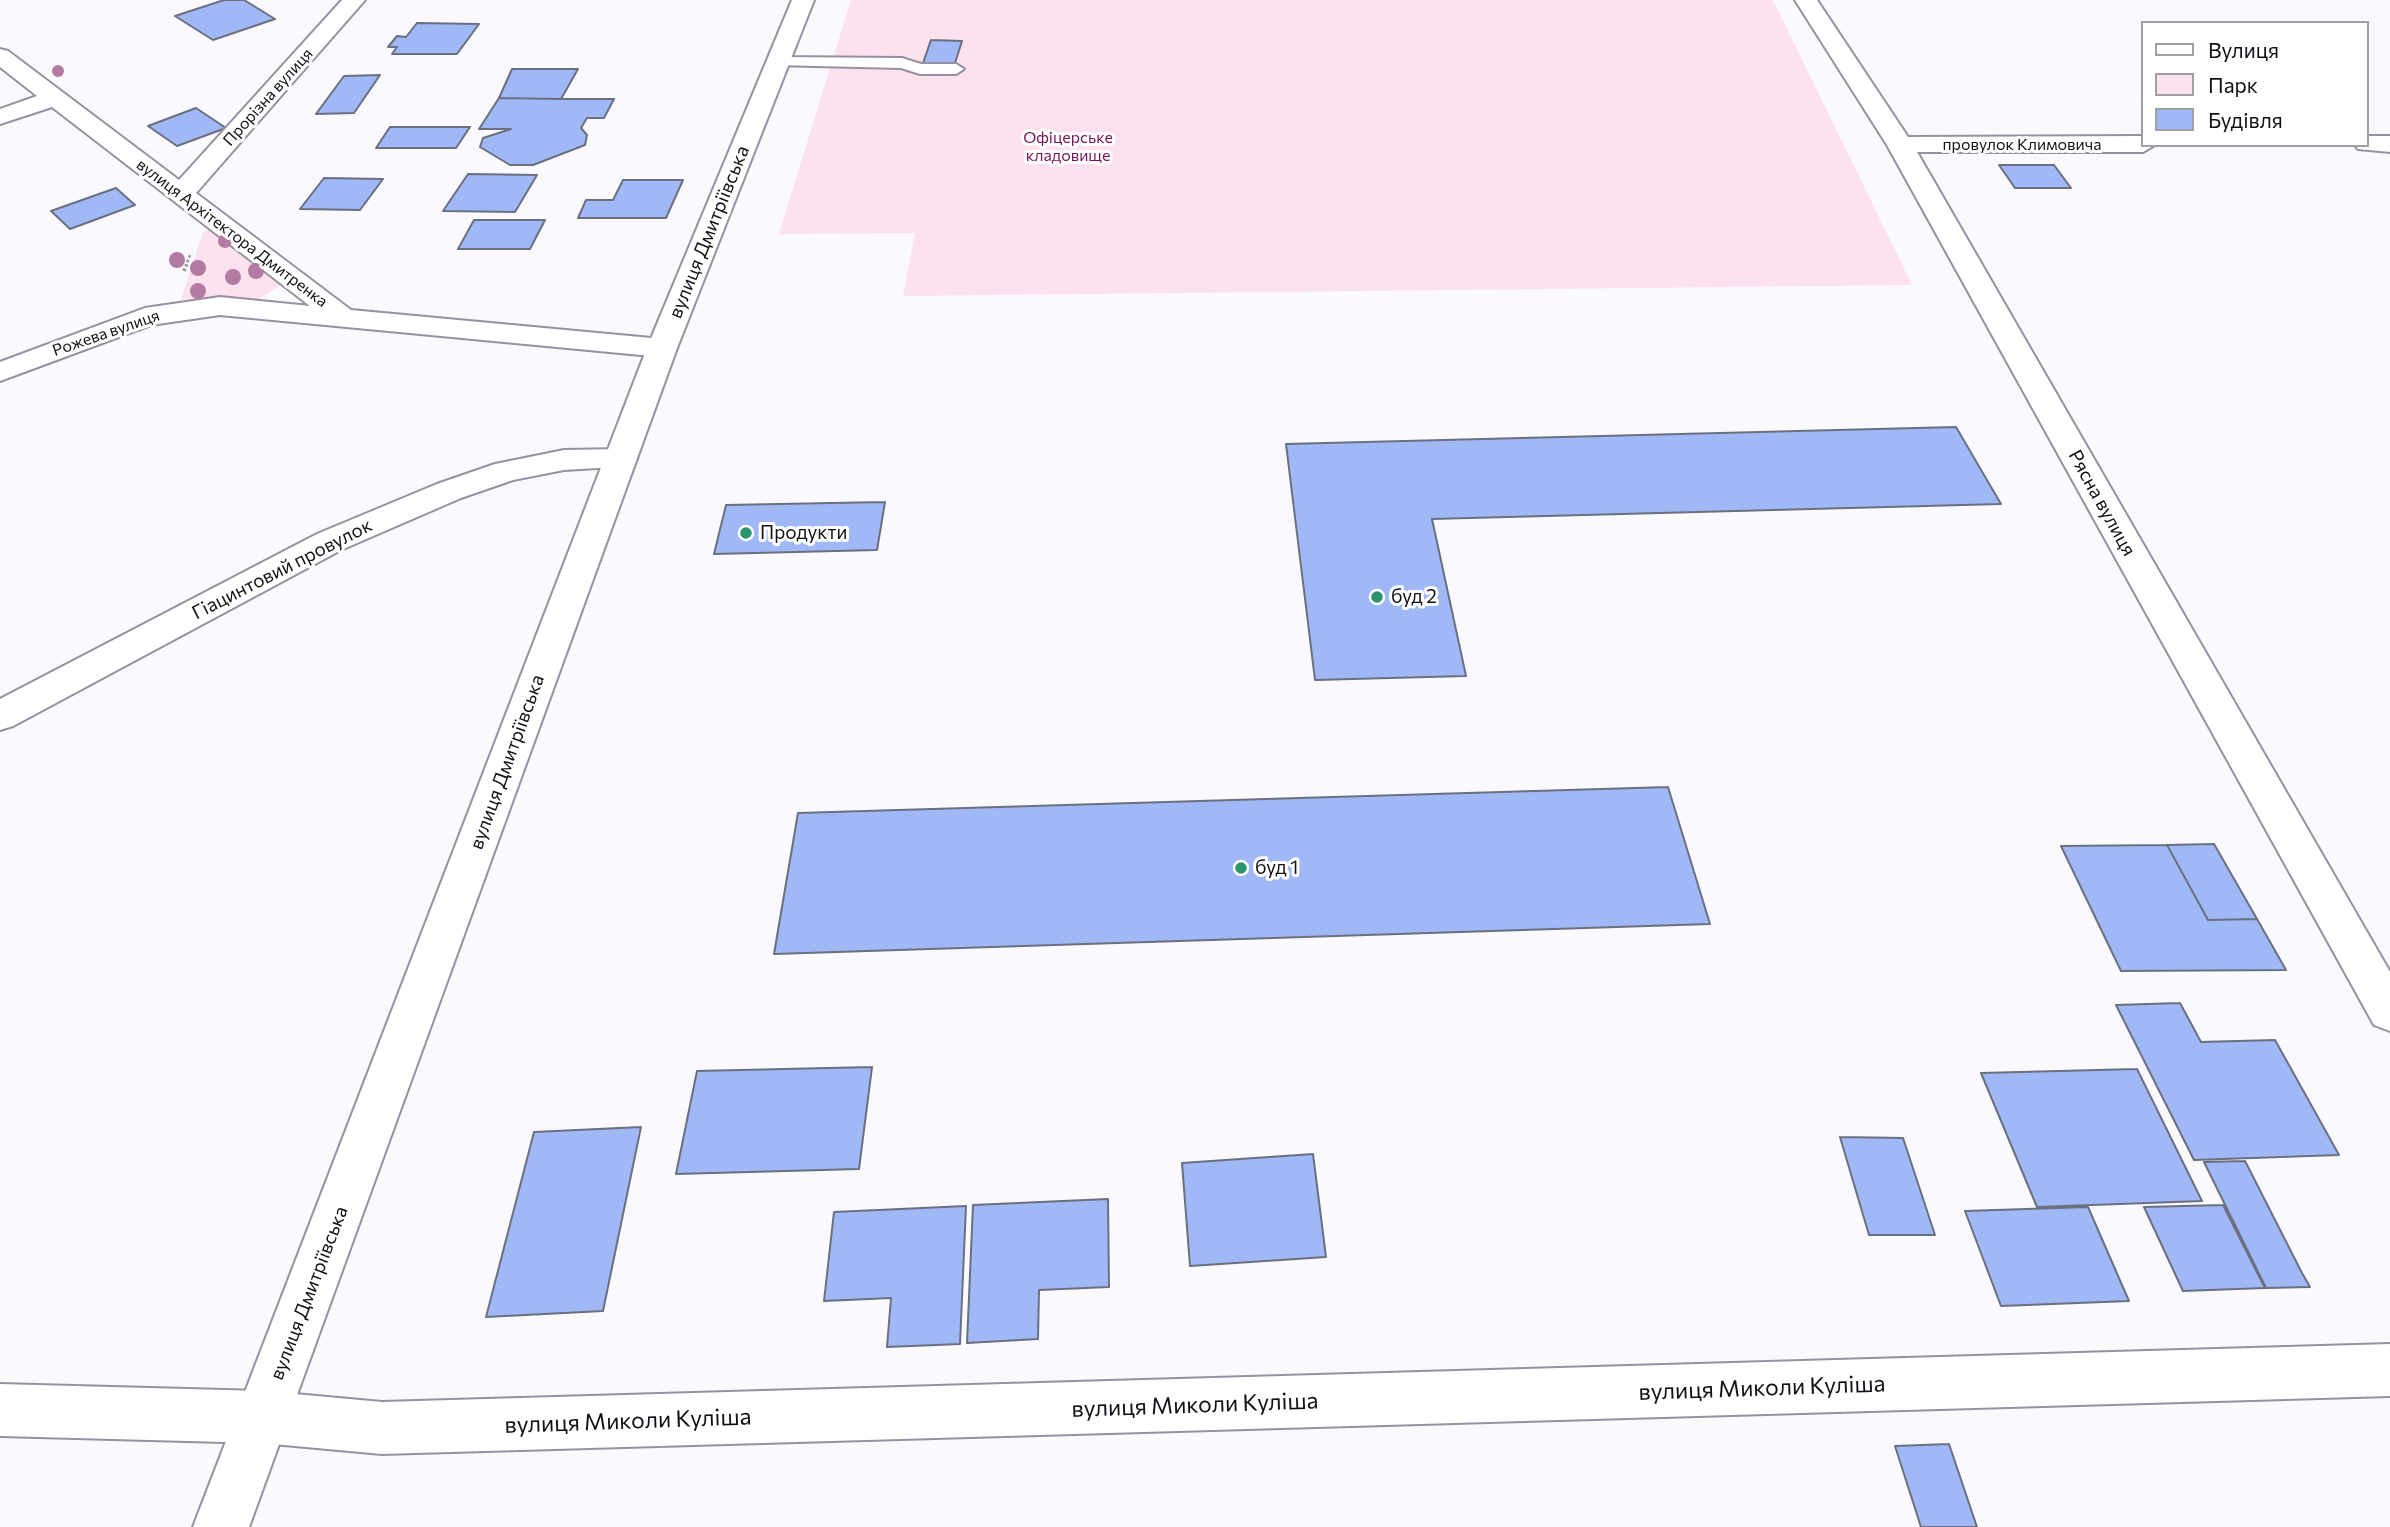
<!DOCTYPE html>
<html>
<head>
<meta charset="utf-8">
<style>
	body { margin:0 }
	#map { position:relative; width:2390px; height:1527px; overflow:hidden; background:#faf9fd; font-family:Commissioner,sans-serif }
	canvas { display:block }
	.legend { position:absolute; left:2141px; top:21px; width:228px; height:126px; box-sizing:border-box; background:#fff; border:2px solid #a09fa2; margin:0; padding:9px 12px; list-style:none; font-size:21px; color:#111016 }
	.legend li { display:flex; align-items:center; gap:14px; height:35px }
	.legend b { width:35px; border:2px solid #a09fa2 }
</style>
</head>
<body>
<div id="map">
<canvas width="2390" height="1527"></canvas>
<ul class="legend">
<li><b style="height:9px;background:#fff"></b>Вулиця</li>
<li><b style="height:19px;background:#fde1ef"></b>Парк</li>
<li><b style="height:19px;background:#a1b8f7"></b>Будівля</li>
</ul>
</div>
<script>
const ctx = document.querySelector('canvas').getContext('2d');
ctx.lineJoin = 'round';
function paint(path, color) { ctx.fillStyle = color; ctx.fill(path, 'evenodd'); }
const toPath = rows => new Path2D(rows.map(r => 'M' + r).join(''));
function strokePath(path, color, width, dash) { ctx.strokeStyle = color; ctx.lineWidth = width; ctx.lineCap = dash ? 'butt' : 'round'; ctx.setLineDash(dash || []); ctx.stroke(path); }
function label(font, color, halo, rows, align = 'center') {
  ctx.font = font + ' Commissioner,sans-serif'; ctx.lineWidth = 6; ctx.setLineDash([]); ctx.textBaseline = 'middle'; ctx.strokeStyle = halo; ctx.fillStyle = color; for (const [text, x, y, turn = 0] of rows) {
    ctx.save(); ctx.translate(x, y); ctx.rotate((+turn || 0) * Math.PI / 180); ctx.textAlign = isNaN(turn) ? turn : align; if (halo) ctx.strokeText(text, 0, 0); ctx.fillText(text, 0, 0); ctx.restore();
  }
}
paint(toPath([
	[851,0,1773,0,1912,285,903,296,915,233,779,234],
	[218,226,285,282,256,301,181,299,203,232]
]), '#fde1ef');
const building = toPath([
	[224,0,244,0,275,19,213,40,175,16,224,0],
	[417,23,479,24,457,54,392,54,397,47,388,47,397,36,406,37,417,23],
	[931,40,962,41,955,63,923,63,931,40],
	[512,69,578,69,561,99,499,98,512,69],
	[380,75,354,113,316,114,344,76,380,75],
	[499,98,561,99,614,99,604,118,587,118,581,128,587,135,585,145,533,165,510,165,480,147,483,138,511,129,479,129,499,98],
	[196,108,226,128,177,146,148,126,196,108],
	[390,127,470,127,456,148,376,148,390,127],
	[1999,165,2054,165,2071,188,2015,188,1999,165],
	[468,174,537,175,515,212,443,211,468,174],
	[324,178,383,179,360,210,300,209,324,178],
	[623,180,683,180,666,218,578,218,586,200,613,200,623,180],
	[116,188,135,205,70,229,51,211,116,188],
	[474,220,545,220,530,249,458,249,474,220],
	[1956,427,2001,504,1432,519,1466,676,1315,680,1286,444,1956,427],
	[885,502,877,550,714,554,726,505,885,502],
	[1668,787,1710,924,774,954,798,813,1668,787],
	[2214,844,2257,919,2208,920,2167,845,2214,844],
	[2167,845,2208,920,2257,919,2286,970,2121,971,2061,846,2167,845],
	[2180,1003,2201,1042,2275,1040,2339,1155,2194,1160,2116,1005,2180,1003],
	[872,1067,859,1169,676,1174,697,1071,872,1067],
	[2137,1069,2202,1201,2037,1207,1981,1073,2137,1069],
	[641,1127,603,1311,486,1317,534,1132,641,1127],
	[1840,1137,1903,1138,1935,1235,1869,1235,1840,1137],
	[1313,1154,1326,1257,1190,1266,1182,1163,1313,1154],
	[2245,1161,2302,1273,2310,1287,2266,1288,2204,1162,2245,1161],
	[1108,1199,1109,1287,1039,1290,1038,1339,967,1343,973,1205,1108,1199],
	[2223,1205,2265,1288,2183,1291,2144,1207,2223,1205],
	[966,1206,960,1344,887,1347,891,1298,824,1301,834,1212,966,1206],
	[2088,1207,2129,1301,2001,1306,1965,1211,2088,1207],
	[1949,1444,1977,1527,1921,1527,1895,1446,1949,1444]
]);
paint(building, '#a1b8f7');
strokePath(building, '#6a707f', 2);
const lane = toPath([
	[778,57,902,58,921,64,956,64,964,69,956,74,920,74,901,68,772,65,772,59,778,57]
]);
const street = toPath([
	[342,0,365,0,196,193,351,310,662,339,672,342,677,348,672,354,662,357,220,315,151,325,0,381,0,362,145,308,220,297,310,306,52,107,0,124,0,109,37,96,0,67,0,49,8,51,179,180,342,0],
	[1795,0,1817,0,1908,137,2143,136,2143,145,2155,145,2143,152,1917,152,2390,972,2390,1031,2374,1025,1887,145,1795,0],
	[2367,136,2390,136,2390,152,2358,149,2355,145,2367,145,2367,136],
	[621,449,632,452,637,459,632,466,564,470,513,480,461,498,341,550,13,726,0,730,0,699,317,534,437,484,495,464,564,450,621,449],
	[2390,1344,2390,1396,382,1454,262,1443,0,1436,0,1384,262,1391,382,1402,2390,1344]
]);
const secondary = toPath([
	[792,0,814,0,677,348,249,1527,193,1527,647,348,792,0]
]);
strokePath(lane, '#9591a2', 4);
strokePath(street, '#9591a2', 4);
strokePath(secondary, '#9591a2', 4);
strokePath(toPath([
	[187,262,191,253]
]), '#97969b', 2.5, [2.5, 2.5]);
strokePath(toPath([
	[184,271,188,261]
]), '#97969b', 3.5, [2.5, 2.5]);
paint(lane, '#fff');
paint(street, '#fff');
paint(secondary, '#fff');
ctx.fillStyle = '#b27ba1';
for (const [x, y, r] of [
	[58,71,6],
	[225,241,7],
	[177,260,8],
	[198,268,8],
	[256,271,8],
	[233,277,8],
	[198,291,8]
]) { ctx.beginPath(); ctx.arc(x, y, r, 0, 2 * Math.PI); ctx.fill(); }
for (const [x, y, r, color] of [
	[746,533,7,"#2c926f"],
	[1377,597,7,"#2c926f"],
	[1241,868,7,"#2c926f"]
]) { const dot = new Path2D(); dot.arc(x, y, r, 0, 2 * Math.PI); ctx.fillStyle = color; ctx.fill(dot); strokePath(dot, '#fff', 2.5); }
label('16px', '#111016', '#fff', [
	["Прорізна вулиця",268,97,-48],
	["провулок Климовича",2022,145],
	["вулиця Архітектора Дмитренка",232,233,37],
	["Рожева вулиця",106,333,-19]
]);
label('16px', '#781456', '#fff', [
	["Офіцерське",1068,138],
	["кладовище",1068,156]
]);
label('19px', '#111016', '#fff', [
	["вулиця Дмитріївська",709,232,-68],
	["Рясна вулиця",2102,503,61],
	["Гіацинтовий провулок",282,569,-27],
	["вулиця Дмитріївська",507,762,-70],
	["вулиця Дмитріївська",309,1293,-69]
]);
label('19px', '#111016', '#fff', [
	["Продукти",760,533],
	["буд 2",1391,597],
	["буд 1",1255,868]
], 'left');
label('23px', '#111016', '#fff', [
	["вулиця Миколи Куліша",1762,1388,-2],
	["вулиця Миколи Куліша",1195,1405,-2],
	["вулиця Миколи Куліша",628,1421,-2]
]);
</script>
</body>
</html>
